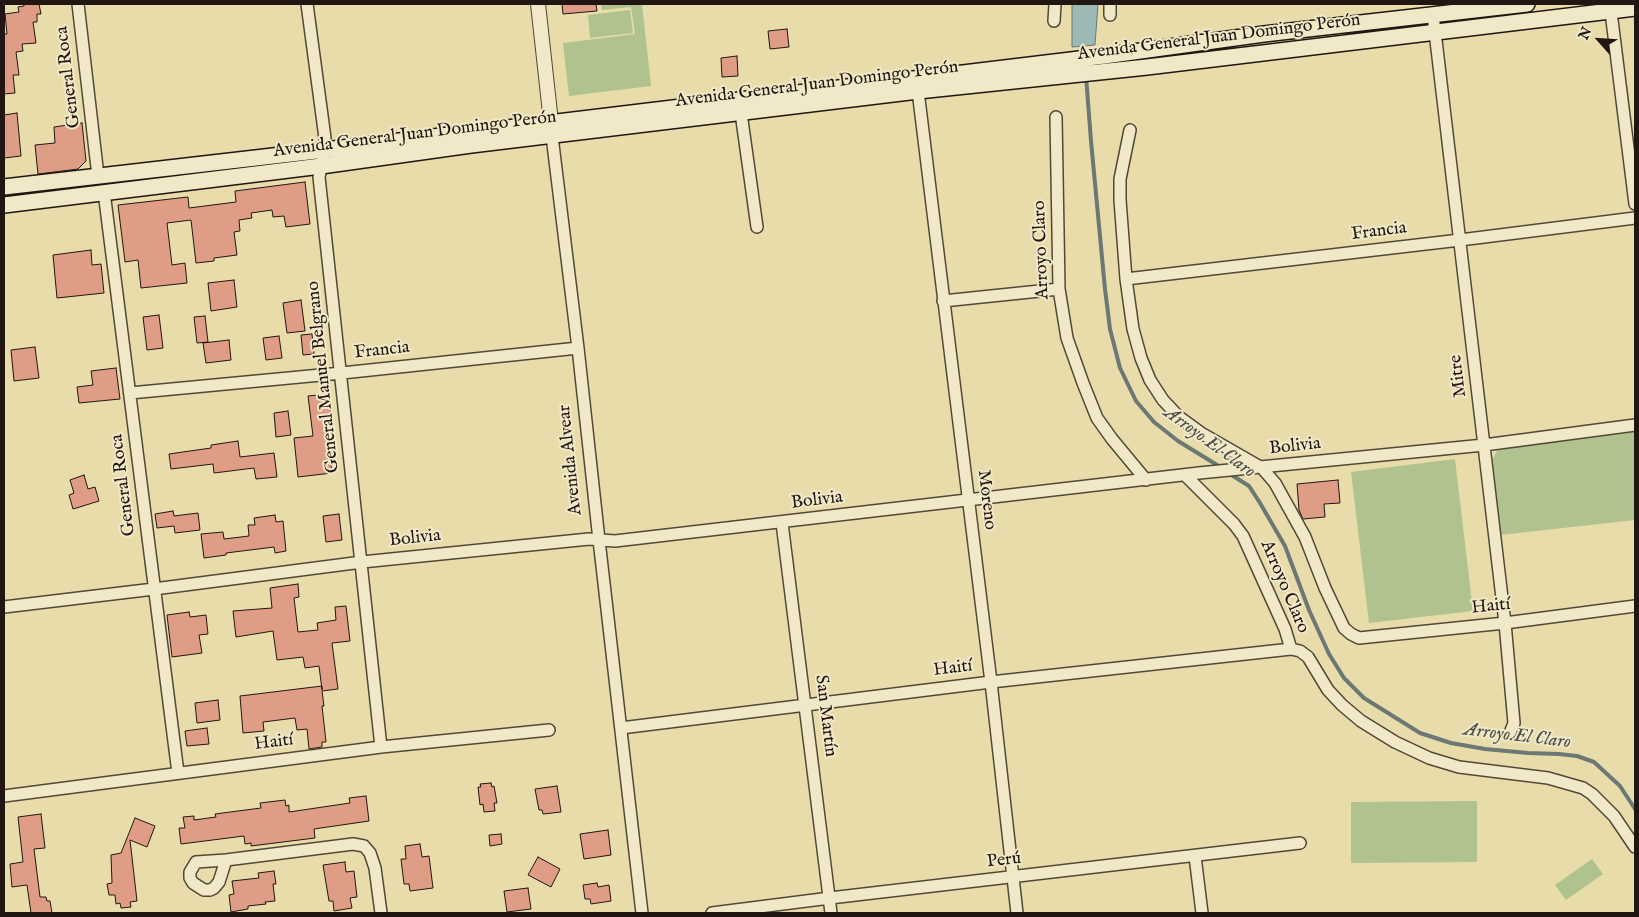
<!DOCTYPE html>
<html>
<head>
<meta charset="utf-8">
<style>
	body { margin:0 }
	#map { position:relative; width:1639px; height:917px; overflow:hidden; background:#e9dcab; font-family:"IM FELL English",serif }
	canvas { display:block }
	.frame { position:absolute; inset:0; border:5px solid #211611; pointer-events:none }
	.north { position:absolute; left:1574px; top:15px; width:50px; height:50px; -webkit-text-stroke:4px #f1e8c8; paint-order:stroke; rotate:296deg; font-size:14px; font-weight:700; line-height:20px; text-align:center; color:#211611 }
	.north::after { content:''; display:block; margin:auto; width:18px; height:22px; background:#211611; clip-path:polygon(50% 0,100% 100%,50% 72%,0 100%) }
</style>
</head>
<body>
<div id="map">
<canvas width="1639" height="917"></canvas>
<div class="frame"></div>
<div class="north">N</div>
</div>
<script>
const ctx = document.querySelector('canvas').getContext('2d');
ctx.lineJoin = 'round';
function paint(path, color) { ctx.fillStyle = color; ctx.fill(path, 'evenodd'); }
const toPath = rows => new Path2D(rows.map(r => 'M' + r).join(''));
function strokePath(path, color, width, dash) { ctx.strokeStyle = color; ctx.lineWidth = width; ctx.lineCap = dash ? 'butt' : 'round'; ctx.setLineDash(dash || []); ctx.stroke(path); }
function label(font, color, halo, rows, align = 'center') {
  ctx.font = font + ' "IM FELL English",serif'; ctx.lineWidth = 4; ctx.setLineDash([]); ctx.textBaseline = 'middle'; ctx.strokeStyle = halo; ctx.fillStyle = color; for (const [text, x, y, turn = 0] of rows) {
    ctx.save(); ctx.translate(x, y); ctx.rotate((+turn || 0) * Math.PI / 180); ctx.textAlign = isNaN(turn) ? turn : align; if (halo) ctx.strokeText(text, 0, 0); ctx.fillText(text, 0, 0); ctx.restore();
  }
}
paint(toPath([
	[601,4,642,4,651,86,569,96,563,43,635,34,631,7,602,10],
	[630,10,633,33,590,38,588,15],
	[1635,430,1635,520,1500,535,1492,461,1498,448],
	[1455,459,1473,611,1369,623,1351,472],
	[1477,801,1477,862,1351,863,1351,802],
	[1592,859,1603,874,1566,900,1555,885]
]), '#b0c28d');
const water = toPath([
	[1072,4,1098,4,1095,45,1072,47,1072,4]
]);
paint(water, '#9db9b5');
strokePath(water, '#6b7873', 1);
strokePath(toPath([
	[1086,76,1091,141,1105,289,1110,329,1120,368,1136,401,1154,422,1178,441,1222,468],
	[1230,474,1249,486,1260,503,1285,546,1309,610,1329,654,1344,678,1364,698,1420,733,1451,743,1485,749,1528,753,1559,754,1577,756,1594,762,1620,786,1635,809]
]), '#6b7873', 4);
const building = toPath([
	[24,4,39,4,41,14,37,14,37,22,33,22,36,43,22,44,23,51,16,52,19,75,13,75,15,93,4,94,4,34,7,34,5,14,19,12,18,7,24,6,24,4],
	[562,4,596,4,597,11,563,14,562,4],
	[787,29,789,47,770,49,768,31,787,29],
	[737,56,738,76,722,77,721,58,737,56],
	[17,113,21,156,4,158,4,115,17,113],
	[82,123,86,161,78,169,38,174,35,145,55,143,54,127,82,123],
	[305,182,310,224,286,227,284,216,273,217,272,210,251,213,252,218,239,220,240,231,234,232,237,255,214,258,214,261,196,263,191,220,167,223,172,265,185,263,187,283,141,288,138,260,125,262,118,205,188,197,189,208,236,202,235,191,305,182],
	[91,250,92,265,101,264,104,293,57,298,53,255,91,250],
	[234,280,237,307,211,311,208,283,234,280],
	[301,300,305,331,287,333,283,303,301,300],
	[159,315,163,348,147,350,143,317,159,315],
	[205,316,208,342,197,343,194,317,205,316],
	[312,334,314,354,303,355,301,335,312,334],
	[279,336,282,358,266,360,263,338,279,336],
	[229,340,231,360,206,363,203,343,229,340],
	[35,347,39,378,14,381,11,350,35,347],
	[116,368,120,399,79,403,77,387,93,385,91,371,116,368],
	[328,394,332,426,326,427,332,473,298,477,294,438,313,436,308,396,328,394],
	[288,411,291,435,276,437,274,413,288,411],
	[238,441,240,457,274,453,277,477,256,479,254,468,214,473,213,464,171,469,169,454,211,448,211,445,238,441],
	[84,475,88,489,95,487,99,501,73,509,69,495,74,493,70,480,84,475],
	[1338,480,1340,503,1324,504,1325,517,1303,519,1299,510,1297,484,1338,480],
	[173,511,174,516,198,513,200,530,175,533,174,526,157,528,155,514,173,511],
	[339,514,342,540,326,542,323,516,339,514],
	[275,515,276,522,283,521,286,551,275,553,274,547,226,553,226,555,204,558,201,534,223,532,224,539,249,536,248,525,255,525,254,518,275,515],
	[298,584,299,597,294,598,298,632,318,630,317,623,336,620,335,607,346,606,350,641,332,643,338,689,322,691,324,706,322,706,326,742,322,742,322,747,309,749,307,729,297,730,295,718,263,722,264,731,243,733,240,696,322,686,322,690,319,666,305,668,303,657,277,660,273,631,236,637,233,611,272,608,270,588,298,584],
	[189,612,190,617,206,615,208,634,199,635,202,653,172,657,167,615,189,612],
	[218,700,220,720,197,723,195,703,218,700],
	[207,728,209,744,187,746,185,731,207,728],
	[491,783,492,787,494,786,497,803,494,803,495,811,484,812,483,804,480,805,478,787,481,787,480,784,491,783],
	[557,786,561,812,543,814,542,810,539,810,535,789,557,786],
	[366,796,369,821,314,829,315,838,251,846,251,843,245,844,244,836,181,844,179,828,185,828,183,817,194,816,194,820,216,817,215,814,261,808,260,803,285,800,286,806,289,805,289,812,350,803,349,798,366,796],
	[41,814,45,848,34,849,40,897,46,897,47,901,50,901,52,913,31,913,27,885,12,887,10,864,23,862,18,817,41,814],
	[135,818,155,826,147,847,130,840,137,901,130,902,131,907,121,908,120,903,116,904,115,895,109,895,107,884,112,883,111,855,121,853,135,818],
	[608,830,611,855,584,859,580,834,608,830],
	[501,834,502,844,490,846,489,835,501,834],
	[420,844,422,857,429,856,433,888,410,891,409,884,404,884,401,859,406,859,405,846,420,844],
	[538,857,560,869,551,887,528,875,538,857],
	[345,862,346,872,354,871,357,897,350,898,352,908,334,911,333,901,329,901,323,865,345,862],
	[274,871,276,884,273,884,275,901,265,902,266,904,248,906,248,909,231,912,229,895,234,894,232,881,259,878,258,873,274,871],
	[597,883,598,887,609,885,611,901,591,904,590,899,585,899,583,885,597,883],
	[528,888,531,909,507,912,504,891,528,888]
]);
paint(building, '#df9d86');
strokePath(building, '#211611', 1);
const minor = toPath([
	[78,4,98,176],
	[307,4,325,138,325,150,319,177,381,747],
	[1610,4,1635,204],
	[1110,15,1110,4],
	[1433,15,1505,623,1514,723,1510,733],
	[1054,21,1055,4],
	[918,91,991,682,1017,913],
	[741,113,757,227],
	[1056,117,1059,289,1067,338,1083,383,1097,418,1112,439,1146,480],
	[551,128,578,348,599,540,642,913],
	[1130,130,1120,179,1120,200,1126,279,1133,329,1141,358,1150,380,1163,400,1179,417,1201,433,1262,468,1275,483,1305,537,1325,588,1344,628,1351,634,1359,638,1505,623,1635,606],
	[104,192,178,773],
	[1126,279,1460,240,1635,218],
	[943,301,1059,289],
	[130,393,342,373,578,348],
	[1185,475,1234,524,1243,536,1285,629,1291,649],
	[782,523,831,913],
	[4,607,154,589,362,562,589,539,615,541,1199,473,1484,445,1635,425],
	[621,728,991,682,1291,649,1300,651,1308,657,1328,690,1342,705,1361,721,1395,742,1429,758,1459,767,1548,778,1583,788,1592,794,1614,816,1635,847],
	[4,796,381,747,549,730],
	[1195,856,1202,913],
	[226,860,219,882,214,888,210,890,204,890,193,883,190,878,190,872,196,862,226,860,353,844,364,846,370,853,375,868,381,913],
	[712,913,830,898,1300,843]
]);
const tertiary = toPath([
	[538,4,551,122]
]);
const secondary = toPath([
	[4,187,325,150,1104,56,1264,34,1527,4],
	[4,205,321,166,471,145,918,91,1147,67,1635,8]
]);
strokePath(minor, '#534838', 14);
strokePath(tertiary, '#534838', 16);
strokePath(secondary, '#211611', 18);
strokePath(minor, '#f1e8c8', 11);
strokePath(tertiary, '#f1e8c8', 14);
strokePath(secondary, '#f1e8c8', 15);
label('18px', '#211611', '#f1e8c8', [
	["Avenida General Juan Domingo Perón",1219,38,-7],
	["General Roca",69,77,-97],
	["Avenida General Juan Domingo Perón",817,85,-7],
	["Avenida General Juan Domingo Perón",415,135,-7],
	["Francia",1379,232,-7],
	["Arroyo Claro",1042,250,-92],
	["Francia",382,351,-6],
	["Mitre",1459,376,-97],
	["General Manuel Belgrano",324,377,-96],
	["Bolivia",1295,447,-6],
	["Avenida Alvear",571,460,-96],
	["General Roca",124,485,-97],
	["Moreno",986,500,83],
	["Bolivia",817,501,-7],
	["Bolivia",415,539,-6],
	["Arroyo Claro",1284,587,67],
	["Haití",1491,607,-6],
	["Haití",953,669,-7],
	["San Martín",825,716,83],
	["Haití",274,743,-7],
	["Perú",1004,861,-6]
]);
label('italic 19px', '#4c4f4a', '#f1e8c8', [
	["Arroyo El Claro",1209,443,36],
	["Arroyo El Claro",1517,737,7]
]);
</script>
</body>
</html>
